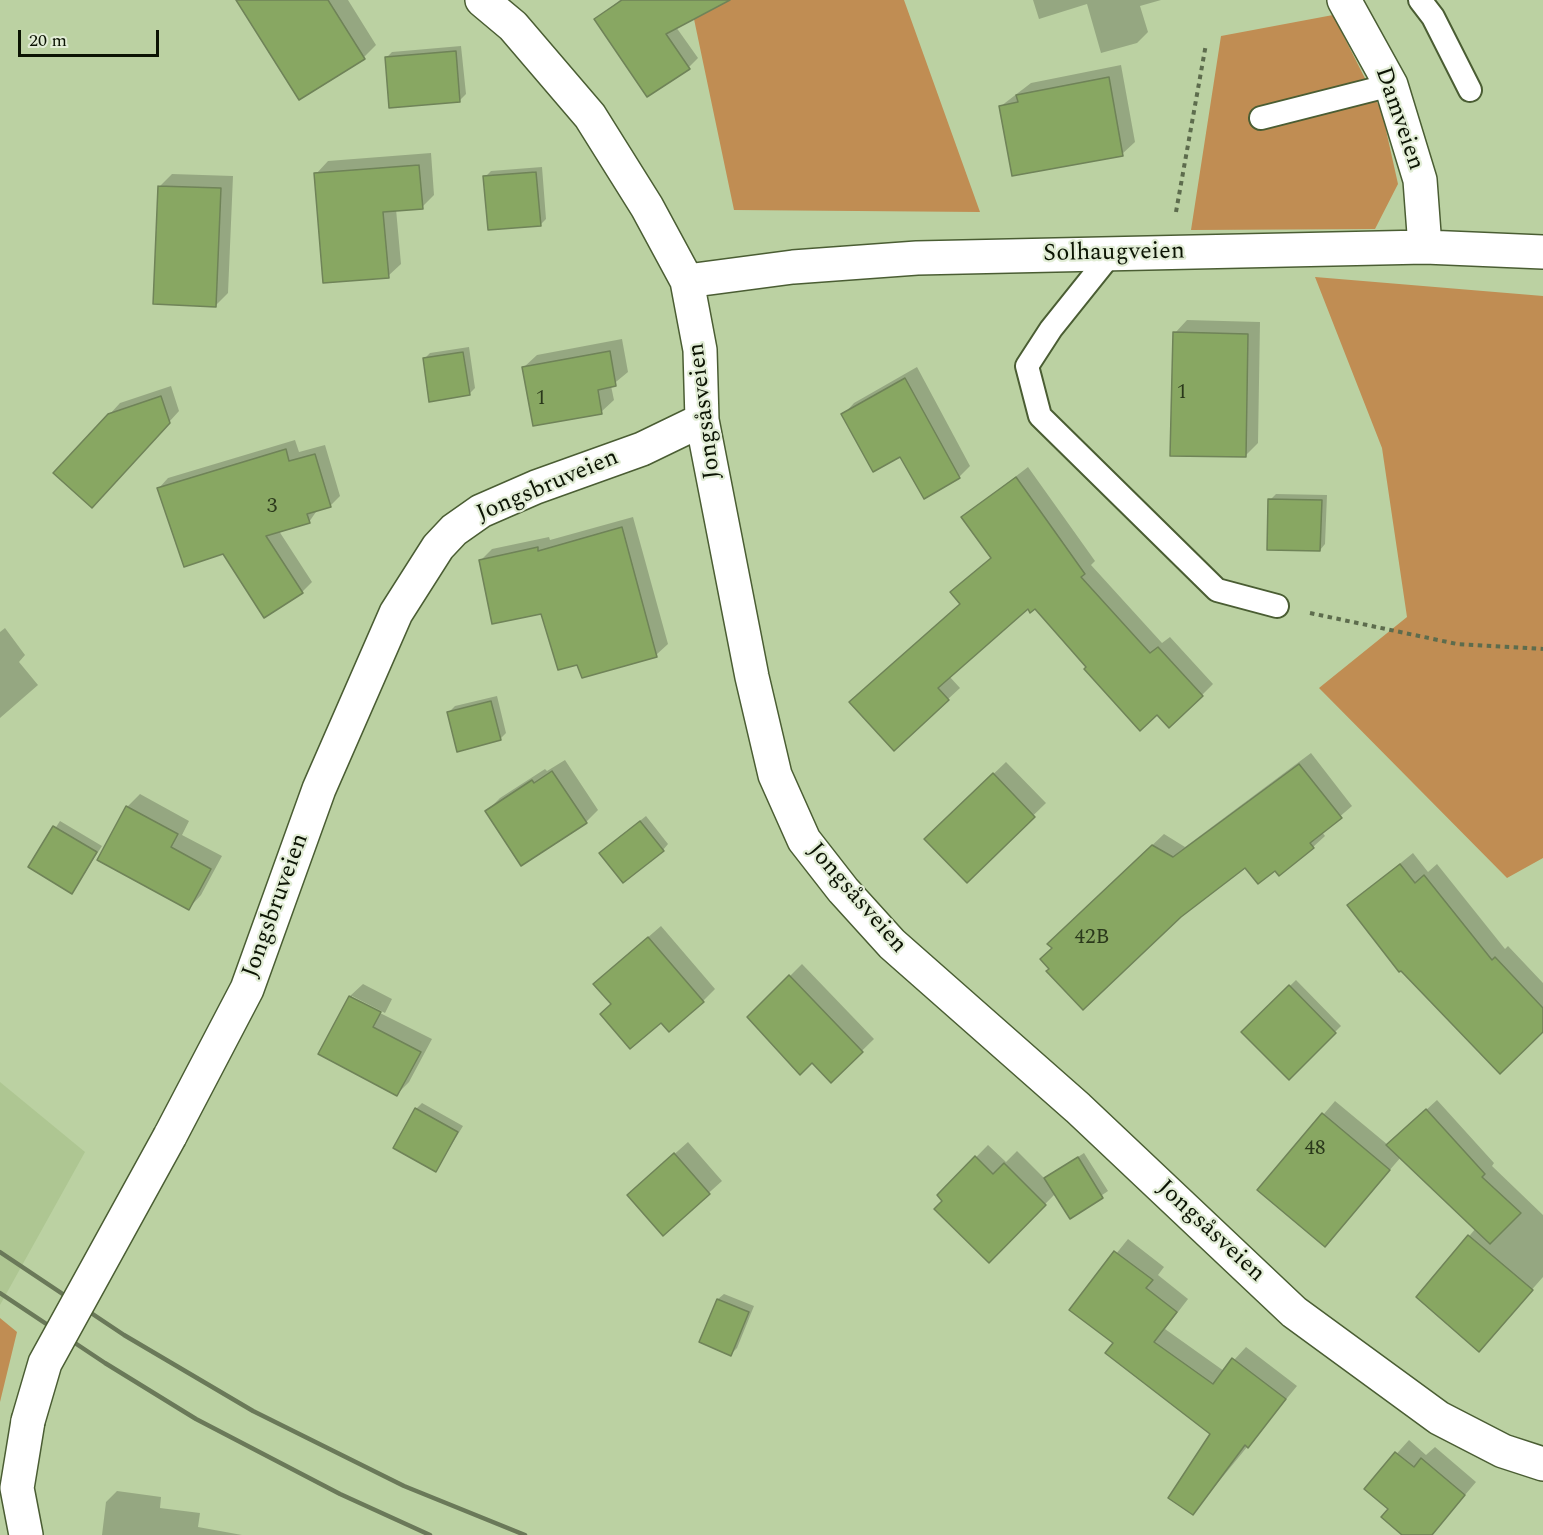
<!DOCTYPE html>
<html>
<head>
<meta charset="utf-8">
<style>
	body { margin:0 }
	#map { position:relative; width:1543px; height:1535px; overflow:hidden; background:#bbd1a2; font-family:Spectral,serif }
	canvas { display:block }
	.scale { position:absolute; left:18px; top:30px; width:141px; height:27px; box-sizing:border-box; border:3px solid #0b1303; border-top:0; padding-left:8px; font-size:18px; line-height:21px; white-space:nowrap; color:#0b1303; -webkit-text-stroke:4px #e2edd6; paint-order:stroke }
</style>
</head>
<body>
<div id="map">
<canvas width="1543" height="1535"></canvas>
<div class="scale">20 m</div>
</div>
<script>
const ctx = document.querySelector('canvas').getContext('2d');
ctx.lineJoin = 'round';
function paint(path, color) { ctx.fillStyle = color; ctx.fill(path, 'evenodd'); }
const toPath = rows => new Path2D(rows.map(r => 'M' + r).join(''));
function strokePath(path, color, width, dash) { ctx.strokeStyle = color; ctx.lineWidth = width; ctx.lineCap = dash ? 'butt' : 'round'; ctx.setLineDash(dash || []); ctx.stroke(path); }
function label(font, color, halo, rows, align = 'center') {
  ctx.font = font + ' Spectral,serif'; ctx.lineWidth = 4.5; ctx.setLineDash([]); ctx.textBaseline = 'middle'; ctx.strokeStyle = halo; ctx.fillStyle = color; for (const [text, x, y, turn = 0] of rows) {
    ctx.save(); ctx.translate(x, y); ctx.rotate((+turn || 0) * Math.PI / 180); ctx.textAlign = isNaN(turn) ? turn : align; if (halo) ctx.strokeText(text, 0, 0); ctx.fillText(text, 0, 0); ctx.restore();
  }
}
paint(toPath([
	[0,1082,85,1152,0,1305]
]), '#aec692');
paint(toPath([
	[690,0,904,0,980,212,734,210],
	[1333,15,1382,112,1398,184,1375,229,1191,230,1221,36],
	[1315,277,1543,296,1543,858,1507,878,1319,688,1407,617,1382,448],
	[0,1318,17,1332,0,1402]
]), '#c08d53');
paint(toPath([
	[238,0,348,0,376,45,364,57],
	[620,0,723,0,676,27,698,58,689,67,596,19],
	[1033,0,1161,0,1140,6,1148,32,1137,43,1101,53,1087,4,1039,19],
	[461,46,466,94,460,100,386,58,392,52],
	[1121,65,1135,142,1122,154,1001,106,1031,83],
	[431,153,434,195,422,207,396,209,401,264,388,276,316,174,328,161],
	[542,167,546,219,540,225,485,177,491,171],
	[172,174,233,176,228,293,216,305,160,186],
	[1187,320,1260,322,1258,443,1245,456,1175,333],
	[622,339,628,372,611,386,614,400,601,412,524,367,537,355],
	[469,347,475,388,469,394,424,359,430,353],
	[917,367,970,466,959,477,900,455,843,415,854,403],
	[171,386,179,411,102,496,109,415,120,403],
	[295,440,299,452,325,445,340,496,330,506,318,509,309,522,279,531,312,582,302,592,223,552,159,488,168,478],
	[1028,467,1095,561,1091,565,1162,643,1170,637,1213,684,1202,695,1157,712,1088,667,1036,607,1028,607,949,676,960,688,894,749,961,603,992,557,963,517],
	[1276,494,1327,495,1325,544,1320,550,1270,500],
	[633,517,668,644,656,655,578,663,542,612,480,561,492,549,549,537,550,540],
	[5,628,25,655,19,662,38,685,0,718,0,632],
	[497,696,506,733,500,739,449,712,455,706],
	[1311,753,1352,806,1322,832,1325,836,1313,847,1275,869,1245,866,1051,969,1053,948,1061,932,1164,834,1185,847],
	[565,760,598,810,586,822,487,811,500,798,545,769,547,771],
	[1006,762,1046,803,967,880,939,826],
	[140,794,189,821,182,835,222,856,201,895,189,908,127,807],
	[646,816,668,844,663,850,607,847],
	[60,821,102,846,72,892,30,867],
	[1413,853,1428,872,1437,864,1505,949,1508,946,1543,983,1543,1030,1401,969,1349,905],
	[661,926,715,989,703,1001,661,1021,613,1003,608,972],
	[802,964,874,1039,831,1081,812,1061,749,1017],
	[1296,980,1341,1026,1289,1078,1243,1032],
	[363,984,392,999,385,1013,352,996,352,999,432,1039,409,1082,397,1094,320,1053,350,996],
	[1437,1100,1494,1163,1492,1166,1543,1215,1543,1277,1479,1350,1418,1297,1476,1228,1401,1157,1325,1245,1259,1190,1335,1101,1388,1145],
	[422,1103,463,1126,436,1170,416,1109],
	[688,1142,722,1181,663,1234,642,1183],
	[988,1145,1006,1162,1017,1151,1045,1179,1084,1153,1108,1191,1070,1217,1056,1193,989,1261,939,1195],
	[1128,1239,1164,1267,1158,1275,1188,1299,1165,1329,1224,1371,1246,1347,1297,1386,1193,1513,1212,1434,1115,1343,1071,1310],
	[724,1294,754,1306,737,1348,731,1354,701,1342,718,1299],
	[1409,1440,1426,1455,1435,1447,1476,1482,1431,1535,1421,1535,1366,1488],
	[117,1491,161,1497,160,1508,200,1513,198,1527,242,1535,102,1535,106,1502]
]), '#0003');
const building = toPath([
	[236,0,328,0,365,59,299,100,236,0],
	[622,0,730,0,666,34,690,69,647,97,594,19,622,0],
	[456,51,460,102,389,108,385,57,456,51],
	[1109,77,1123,156,1012,176,999,106,1018,102,1016,95,1109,77],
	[419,165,423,209,383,212,389,278,323,283,314,173,419,165],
	[536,172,541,226,488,230,483,176,536,172],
	[158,186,221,188,216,307,153,304,158,186],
	[1173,332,1248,334,1246,457,1170,456,1173,332],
	[610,351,616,386,598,390,602,414,533,426,522,367,610,351],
	[463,352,470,395,429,402,423,358,463,352],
	[905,378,960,478,924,499,900,457,873,472,841,414,905,378],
	[161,396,170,423,92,508,53,473,108,414,161,396],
	[286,449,289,461,315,454,331,507,307,514,310,523,266,536,303,593,264,618,223,554,184,567,157,488,286,449],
	[1016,477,1085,574,1081,577,1150,653,1158,647,1203,696,1169,728,1157,715,1140,731,1084,669,1086,667,1035,609,1030,613,1028,609,938,688,949,700,894,751,849,702,960,604,950,592,991,558,961,517,1016,477],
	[1268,499,1322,500,1320,551,1267,550,1268,499],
	[622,527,657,657,582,678,577,665,558,670,541,614,492,624,479,560,538,547,538,551,622,527],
	[491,701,501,740,457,752,447,712,491,701],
	[1299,764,1342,818,1310,843,1314,848,1279,876,1275,871,1258,884,1245,868,1181,917,1083,1010,1046,971,1049,969,1040,959,1052,948,1047,944,1152,845,1173,857,1299,764],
	[552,771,587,823,521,866,485,811,532,780,534,783,552,771],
	[993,773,1035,817,967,883,924,839,993,773],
	[126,806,178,834,171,847,211,869,189,910,97,860,126,806],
	[640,821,664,851,623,883,599,853,640,821],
	[53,826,97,852,72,894,28,867,53,826],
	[1400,864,1415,883,1424,875,1492,960,1495,957,1543,1008,1543,1032,1500,1074,1401,971,1399,972,1347,905,1400,864],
	[648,937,704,1002,669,1032,661,1023,630,1049,600,1014,611,1004,593,984,648,937],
	[789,975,863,1052,831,1083,812,1063,800,1075,747,1017,789,975],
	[1289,985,1336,1033,1289,1080,1241,1032,1289,985],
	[349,996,381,1012,373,1027,421,1052,397,1096,318,1054,349,996],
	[415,1108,458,1132,436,1172,393,1148,415,1108],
	[1426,1109,1485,1174,1482,1177,1521,1213,1490,1244,1386,1145,1426,1109],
	[1322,1113,1390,1170,1325,1247,1257,1190,1322,1113],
	[674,1153,710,1194,663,1236,627,1195,674,1153],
	[975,1156,993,1174,1004,1163,1046,1205,989,1263,934,1209,942,1201,937,1195,975,1156],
	[1078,1157,1103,1198,1070,1219,1044,1178,1078,1157],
	[1468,1235,1533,1290,1479,1352,1416,1297,1468,1235],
	[1114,1251,1153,1280,1146,1288,1177,1312,1154,1342,1213,1384,1232,1358,1286,1399,1248,1448,1245,1445,1193,1515,1168,1498,1210,1434,1105,1353,1113,1343,1069,1310,1114,1251],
	[717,1299,749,1312,731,1356,699,1342,717,1299],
	[1395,1452,1414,1467,1421,1458,1465,1495,1432,1535,1402,1535,1381,1517,1388,1509,1364,1489,1395,1452]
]);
paint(building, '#88a762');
strokePath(building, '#6f8358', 1.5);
const service = toPath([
	[1420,0,1433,17,1470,90],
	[1261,118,1391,85],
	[1111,254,1051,329,1027,366,1040,416,1217,590,1277,606]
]);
const minor = toPath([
	[482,0,513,26,590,116,647,207,687,281,700,350,702,420,752,677,775,775,804,840,843,890,892,944,1078,1108,1294,1312,1439,1418,1503,1451,1543,1464],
	[1344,0,1391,85,1420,180,1425,247],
	[687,281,793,267,917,258,1425,247,1543,252],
	[170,1136,247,989,319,789,396,613,438,547,454,530,481,511,536,487,642,449,702,420],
	[26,1535,17,1488,28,1421]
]);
strokePath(service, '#4a5d33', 26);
strokePath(minor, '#4a5d33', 36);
strokePath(toPath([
	[1176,212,1206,44],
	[1310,613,1457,644,1543,649]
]), '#5d6c4d', 4, [4.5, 4.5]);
strokePath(service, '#fff', 22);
strokePath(minor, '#fff', 33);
strokePath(toPath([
	[0,1252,124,1335,253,1411,404,1486,525,1535],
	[0,1293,105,1363,196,1419,340,1494,430,1535]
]), '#6a7959', 4.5);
const minorBridge = toPath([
	[28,1421,45,1363,170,1136]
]);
strokePath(minorBridge, '#4a5d33', 36, []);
strokePath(minorBridge, '#fff', 33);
label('21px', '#2a381b', null, [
	["1",1182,394],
	["1",541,400],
	["3",272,508],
	["42B",1092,939],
	["48",1315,1150]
]);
label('24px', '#0b1303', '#e2edd6', [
	["Damveien",1398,119,71],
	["Solhaugveien",1114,254,-1],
	["Jongsåsveien",706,411,-97],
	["Jongsbruveien",548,487,-23],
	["Jongsåsveien",856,899,49],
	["Jongsbruveien",277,906,-70],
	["Jongsåsveien",1210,1232,43]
]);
</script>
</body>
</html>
